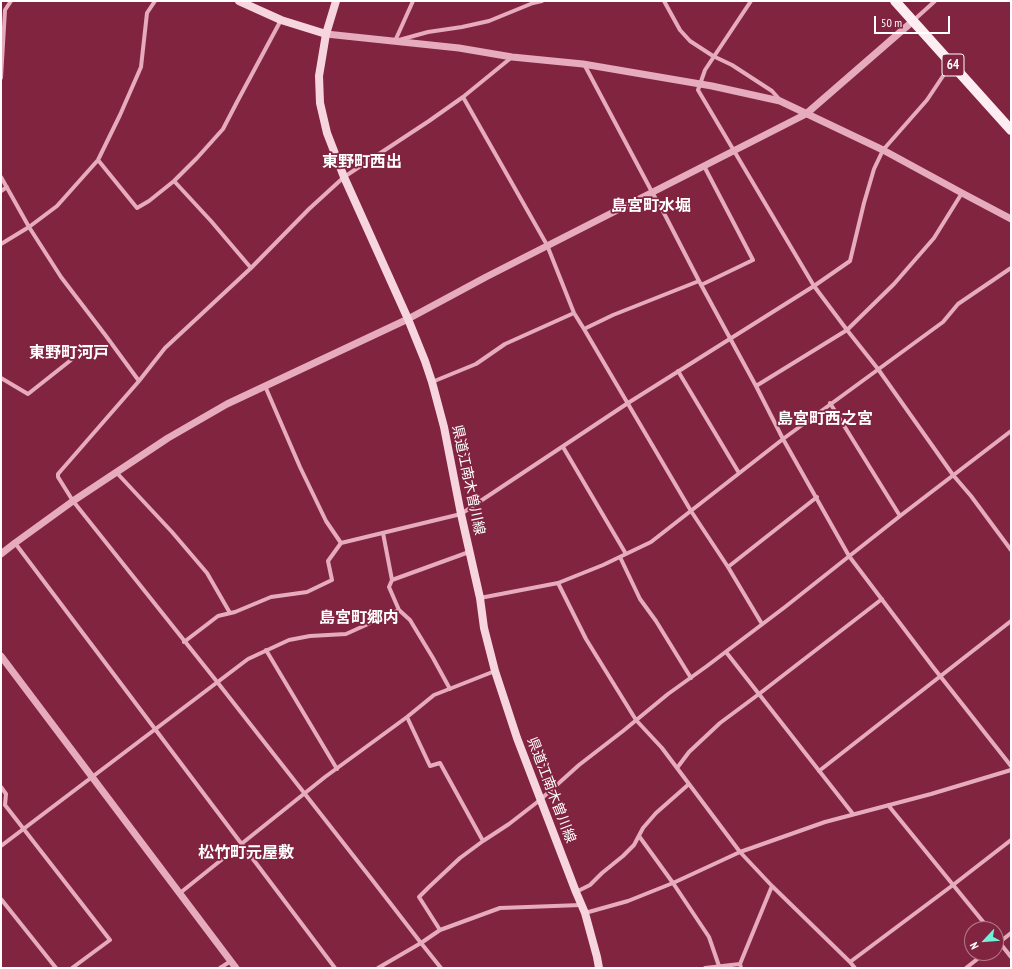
<!DOCTYPE html>
<html>
<head>
<meta charset="utf-8">
<style>
	body { margin:0 }
	#map { position:relative; width:1012px; height:969px; overflow:hidden; background:#812440; font-family:"PT Sans Narrow",sans-serif }
	canvas { display:block }
	.frame { position:absolute; inset:0; border:2px solid #fff; pointer-events:none }
	.north { position:absolute; left:964px; top:921px; width:40px; height:40px; box-sizing:border-box; background:#812440; border:1px solid #b37c8c; border-radius:50%; rotate:244deg; font-size:11px; font-weight:700; line-height:16px; text-align:center; color:#fff }
	.north::after { content:''; display:block; margin:auto; width:14px; height:18px; background:#6ef2dc; clip-path:polygon(50% 0,100% 100%,50% 72%,0 100%) }
	.scale { position:absolute; left:874px; top:16px; width:76px; height:18px; box-sizing:border-box; border:2px solid #fff; border-top:0; padding-left:5px; font-size:12px; line-height:14px; white-space:nowrap; color:#fff; -webkit-text-stroke:3px #812440; paint-order:stroke }
</style>
</head>
<body>
<div id="map">
<canvas width="1012" height="969"></canvas>
<div class="frame"></div>
<div class="north">N</div>
<div class="scale">50 m</div>
</div>
<script>
const ctx = document.querySelector('canvas').getContext('2d');
ctx.lineJoin = 'round';
const toPath = rows => new Path2D(rows.map(r => 'M' + r).join(''));
function strokePath(path, color, width, dash) { ctx.strokeStyle = color; ctx.lineWidth = width; ctx.lineCap = dash ? 'butt' : 'round'; ctx.setLineDash(dash || []); ctx.stroke(path); }
function label(font, color, halo, rows, align = 'center') {
  ctx.font = font + ' "PT Sans Narrow","Noto Sans JP",sans-serif'; ctx.lineWidth = 3.5; ctx.setLineDash([]); ctx.textBaseline = 'middle'; ctx.strokeStyle = halo; ctx.fillStyle = color; for (const [text, x, y, turn = 0] of rows) {
    ctx.save(); ctx.translate(x, y); ctx.rotate((+turn || 0) * Math.PI / 180); ctx.textAlign = isNaN(turn) ? turn : align; if (halo) ctx.strokeText(text, 0, 0); ctx.fillText(text, 0, 0); ctx.restore();
  }
}
strokePath(toPath([
	[664,1,680,30,690,41,713,56,732,65,772,91,780,100],
	[751,1,705,70,698,90,814,286,847,330,878,369,953,475,971,496,1011,550],
	[914,20,935,1],
	[399,40,428,32,462,27,489,21,533,3,542,1],
	[395,41,413,1],
	[584,64,652,192,666,217,699,281,756,386,783,439,849,556,933,667,1011,766],
	[1,78,5,10,11,1],
	[463,97,547,245,574,313,584,329,691,511,728,567,762,624],
	[98,160,137,208,149,201,174,181,197,158,223,129,237,102,281,20],
	[1,177,29,227,61,277,106,336,139,381],
	[174,181,211,221,251,268],
	[1,191,7,187],
	[1,244,29,227,57,206,98,160,120,115,141,67,147,13,155,1],
	[701,285,753,260,704,166],
	[584,329,613,315,699,281],
	[678,371,739,473],
	[1,378,28,394,71,360],
	[432,382,476,364,505,344,574,313],
	[265,386,300,467,326,521,341,543],
	[756,386,847,330,894,284,934,238,962,193],
	[830,403,900,516],
	[563,447,626,554],
	[116,472,172,532,207,573,230,613],
	[383,533,392,580,389,587,399,610,410,620,433,658,450,689],
	[15,543,155,729,335,968],
	[620,557,640,599,656,621,691,678],
	[728,567,817,497],
	[392,580,469,552],
	[558,583,586,639,636,720,662,748,740,852,772,886,850,962],
	[480,598,558,583,603,565,651,542,783,439,943,322,958,304,1011,268],
	[184,642,218,616,235,612,271,597,307,592,332,580,328,561,341,543,461,514,628,403,814,286,850,261,864,203,874,169,883,150,927,100,951,64],
	[266,650,337,769],
	[726,652,853,814],
	[407,717,430,766,440,763,483,841],
	[677,768,689,752,720,723,759,694,882,599],
	[819,771,1011,621],
	[1,787,6,794,5,805,110,940,72,968],
	[888,805,989,929],
	[639,836,673,883,709,937,719,966],
	[1,846,248,659,289,640,310,636,346,634,399,610],
	[576,892,590,885,602,873,623,856,634,845,643,828,656,813,689,784],
	[180,893,325,777,407,717,434,695,495,671],
	[1,899,56,968],
	[585,913,628,901,673,883,740,852,825,822,931,794,1011,770],
	[440,930,419,897,429,887,460,858,483,841,509,824,540,800,579,765,623,731,668,694,707,666,785,607,900,516,1011,431],
	[996,938,1011,957],
	[996,945,1011,933],
	[220,968,231,961],
	[378,968,421,943,440,930,500,908,581,905],
	[441,968,421,943,370,877,218,683,73,501,58,477,58,474,139,381,165,348,251,268,309,209,344,177,429,121,463,97,512,57],
	[705,968,740,964],
	[741,968,740,964,772,886],
	[855,968,850,962,953,885,1011,840],
	[966,968,985,953]
]), '#e7abbe', 4);
strokePath(toPath([
	[326,34,459,48,512,57,583,64,712,86,780,101,883,150,962,193,1011,219],
	[1,554,15,543,73,501,168,438,227,404,408,319,486,277,806,114,913,21],
	[1,656,236,968]
]), '#e7abbe', 7);
strokePath(toPath([
	[239,1,281,20,326,34],
	[336,1,326,34,319,76,320,103,327,133,344,177,408,319,425,361,432,382,444,427,461,514,480,598,484,628,495,671,517,738,576,892,585,913,597,957,599,968]
]), '#f6d5df', 8);
strokePath(toPath([
	[895,1,1011,130]
]), '#fdecf1', 10);
for (const [x, y, w] of [
	[953,65,22]
]) { const box = new Path2D(); box.roundRect(x - w / 2, y - 11, w, 22, 3); ctx.fillStyle = '#812440'; ctx.fill(box); strokePath(box, '#fff', 1); }
label('bold 13px', '#fff', null, [
	["64",953,65]
]);
label('14px', '#fff', '#812440', [
	["県道江南木曽川線",468,480,78],
	["県道江南木曽川線",551,790,69]
]);
label('bold 16px', '#fff', '#812440', [
	["東野町西出",362,162],
	["島宮町水堀",651,206],
	["東野町河戸",69,353],
	["島宮町西之宮",825,419],
	["島宮町郷内",359,618],
	["松竹町元屋敷",246,853]
]);
</script>
</body>
</html>
